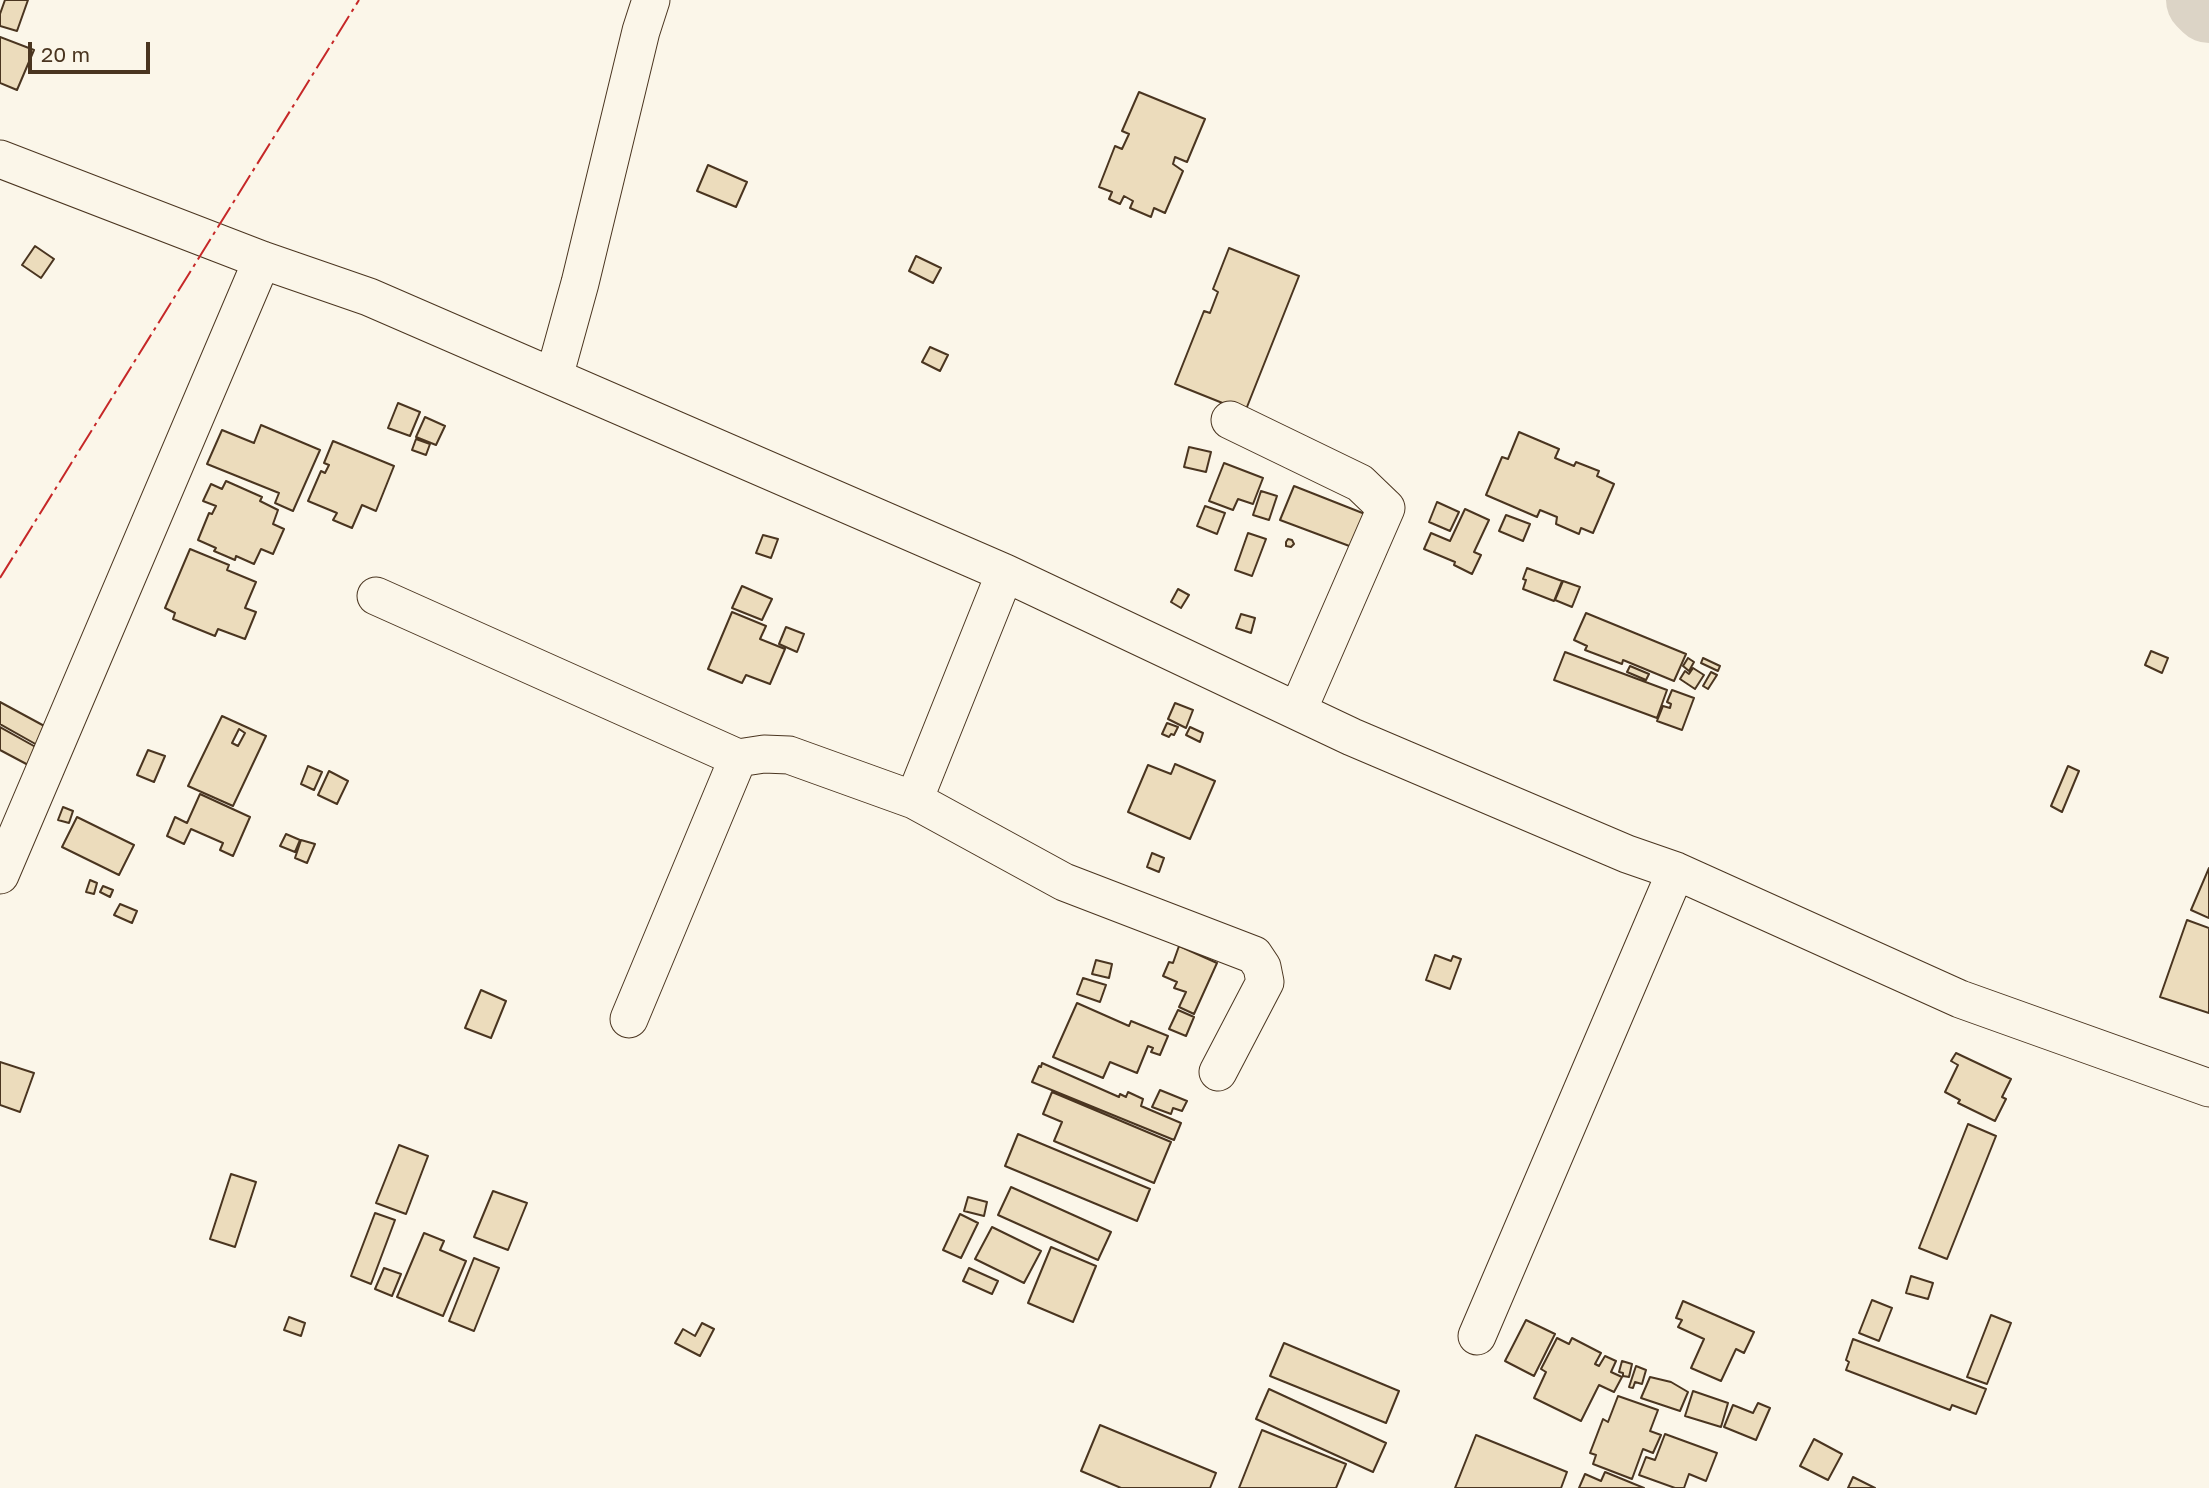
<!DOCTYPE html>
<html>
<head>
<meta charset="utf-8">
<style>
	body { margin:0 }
	#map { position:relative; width:2209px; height:1488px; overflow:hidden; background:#fbf6e9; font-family:"Golos Text",sans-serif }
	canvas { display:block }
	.scale { position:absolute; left:28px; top:42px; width:122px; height:32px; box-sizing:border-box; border:4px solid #4a3520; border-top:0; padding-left:9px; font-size:21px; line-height:24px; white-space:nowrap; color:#4a3520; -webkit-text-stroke:5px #fbf6e9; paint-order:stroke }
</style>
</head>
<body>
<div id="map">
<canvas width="2209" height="1488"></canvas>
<div class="scale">20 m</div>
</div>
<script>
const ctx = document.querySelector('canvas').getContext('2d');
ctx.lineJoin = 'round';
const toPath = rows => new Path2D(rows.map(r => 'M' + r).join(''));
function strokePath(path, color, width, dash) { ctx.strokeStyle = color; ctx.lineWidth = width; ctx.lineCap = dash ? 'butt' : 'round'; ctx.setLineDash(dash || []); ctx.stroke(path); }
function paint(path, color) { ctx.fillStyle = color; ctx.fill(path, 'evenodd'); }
strokePath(toPath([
	[2203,0,2209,6]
]), '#dcd4c6', 74);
const building = toPath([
	[5,0,28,0,17,31,0,26,0,14,5,0],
	[0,37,34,50,17,90,0,83,0,37],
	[1139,92,1205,119,1187,162,1175,157,1173,164,1183,171,1165,213,1154,208,1151,217,1130,208,1133,201,1124,196,1120,204,1109,199,1112,192,1099,187,1115,146,1122,149,1129,134,1122,131,1139,92],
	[708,165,747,182,736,207,697,191,708,165],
	[35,246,54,259,41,278,22,265,35,246],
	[1229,248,1299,276,1245,412,1175,384,1204,311,1210,313,1218,292,1213,289,1229,248],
	[916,256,941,268,933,283,909,271,916,256],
	[930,347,948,355,940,371,922,362,930,347],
	[398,403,420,412,410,436,388,428,398,403],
	[425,417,445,426,436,445,416,437,425,417],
	[261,425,320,450,293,511,275,503,279,493,207,464,222,430,254,443,261,425],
	[1519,432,1559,449,1555,458,1574,466,1576,462,1599,471,1597,476,1614,484,1593,533,1581,528,1579,534,1556,524,1557,517,1540,510,1537,517,1486,495,1502,457,1508,459,1519,432],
	[416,439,430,444,426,455,412,450,416,439],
	[333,441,394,466,376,511,362,505,352,528,333,520,337,513,308,501,321,471,325,473,329,465,324,463,333,441],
	[1189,447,1211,452,1206,472,1184,467,1189,447],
	[1224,463,1263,478,1253,504,1238,499,1233,510,1209,501,1224,463],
	[226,481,262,497,260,501,278,510,273,524,284,529,273,554,261,549,254,564,236,556,235,560,214,551,216,548,198,540,209,513,212,514,216,506,203,501,211,484,222,489,226,481],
	[1294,486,1365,514,1352,547,1280,520,1294,486],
	[1261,491,1277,496,1269,520,1253,515,1261,491],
	[1437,502,1459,512,1450,531,1429,522,1437,502],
	[1205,506,1225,513,1217,534,1197,526,1205,506],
	[1465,509,1489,520,1474,552,1481,555,1472,574,1454,565,1455,562,1424,549,1431,533,1450,541,1465,509],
	[1506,515,1530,524,1523,541,1499,531,1506,515],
	[1248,533,1266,539,1252,576,1235,570,1248,533],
	[763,535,778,539,771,558,756,553,763,535],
	[1288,539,1292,540,1294,544,1291,547,1286,546,1286,542,1288,539],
	[190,549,229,565,227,570,256,582,245,608,256,612,245,639,218,629,215,636,173,619,175,613,165,608,190,549],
	[1527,568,1562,581,1554,601,1523,589,1526,580,1523,579,1527,568],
	[1563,581,1580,587,1572,607,1555,600,1563,581],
	[742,586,772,599,762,620,732,608,742,586],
	[1178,589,1189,595,1181,608,1171,602,1178,589],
	[732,612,766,626,760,639,785,649,770,684,746,675,742,683,708,669,732,612],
	[1586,613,1686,654,1674,681,1623,660,1622,664,1585,650,1587,646,1574,640,1586,613],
	[1241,614,1255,618,1251,633,1236,628,1241,614],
	[786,627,804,634,797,652,779,644,786,627],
	[2151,651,2168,658,2162,673,2145,665,2151,651],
	[1565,652,1667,690,1657,718,1554,680,1565,652],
	[1688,658,1694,662,1689,671,1683,666,1688,658],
	[1703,658,1720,666,1718,671,1701,663,1703,658],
	[1630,666,1649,674,1646,680,1627,672,1630,666],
	[1693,668,1704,675,1695,689,1680,679,1685,671,1689,674,1693,668],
	[1711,672,1717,675,1708,689,1703,686,1711,672],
	[1672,690,1694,698,1682,730,1657,721,1663,706,1670,708,1671,704,1667,702,1672,690],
	[0,702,48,728,39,746,0,724,0,702],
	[1175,703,1193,710,1186,728,1168,719,1175,703],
	[222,716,266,736,233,806,188,786,222,716],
	[239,729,245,733,238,746,232,743,239,729],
	[1167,723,1178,727,1174,735,1171,734,1169,737,1162,734,1167,723],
	[0,727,41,750,32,767,0,750,0,727],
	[1190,727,1203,733,1200,742,1186,735,1190,727],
	[148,750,165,756,154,782,137,775,148,750],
	[1175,764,1215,781,1190,839,1128,812,1148,765,1171,774,1175,764],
	[308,766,322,772,314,790,301,784,308,766],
	[2068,766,2079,771,2062,812,2051,806,2068,766],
	[329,771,348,781,337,804,318,795,329,771],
	[200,794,250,817,233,856,220,850,223,843,191,829,184,844,167,836,175,817,187,823,200,794],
	[63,807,73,811,69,823,58,820,63,807],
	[77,817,134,845,119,875,62,847,77,817],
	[286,834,300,840,295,852,280,846,286,834],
	[301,840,315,844,307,863,295,858,301,840],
	[1152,853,1164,858,1159,872,1147,867,1152,853],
	[2209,868,2209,918,2191,910,2209,868],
	[90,880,97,883,94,894,86,892,90,880],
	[103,886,113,890,110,897,100,892,103,886],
	[120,904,137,911,132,923,114,915,120,904],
	[2187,920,2209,928,2209,1013,2160,997,2187,920],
	[1179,946,1217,963,1194,1014,1179,1007,1186,992,1174,988,1177,982,1163,976,1169,962,1173,963,1179,946],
	[1435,955,1451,961,1453,956,1461,959,1450,989,1426,980,1435,955],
	[1096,960,1112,964,1109,978,1092,974,1096,960],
	[1083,978,1106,985,1100,1002,1077,994,1083,978],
	[481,990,506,1001,491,1038,465,1028,481,990],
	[1077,1003,1129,1026,1131,1021,1168,1036,1160,1055,1151,1052,1153,1048,1148,1046,1137,1073,1110,1062,1103,1078,1053,1057,1077,1003],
	[1178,1010,1194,1017,1186,1036,1169,1029,1178,1010],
	[1956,1053,2011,1079,2002,1097,2006,1099,1995,1121,1958,1103,1960,1100,1945,1092,1958,1065,1951,1061,1956,1053],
	[0,1062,34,1073,20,1112,0,1105,0,1062],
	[1042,1063,1119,1097,1120,1094,1126,1097,1128,1092,1143,1099,1141,1106,1181,1123,1174,1140,1032,1082,1039,1066,1041,1067,1042,1063],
	[1160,1090,1187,1101,1182,1111,1173,1108,1171,1114,1152,1107,1160,1090],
	[1052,1092,1171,1142,1154,1183,1054,1141,1062,1122,1043,1114,1052,1092],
	[1968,1124,1996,1136,1947,1259,1919,1248,1968,1124],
	[1018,1134,1150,1189,1137,1221,1005,1166,1018,1134],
	[399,1145,428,1156,406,1214,376,1203,399,1145],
	[231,1174,256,1182,235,1247,210,1239,231,1174],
	[1011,1187,1111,1232,1098,1260,998,1215,1011,1187],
	[493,1191,527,1203,508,1250,474,1237,493,1191],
	[968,1197,987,1202,984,1216,964,1211,968,1197],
	[375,1213,395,1220,371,1284,351,1276,375,1213],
	[960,1214,978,1223,961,1258,943,1250,960,1214],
	[992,1227,1041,1251,1024,1283,975,1259,992,1227],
	[424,1233,444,1241,440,1250,466,1261,443,1316,397,1297,424,1233],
	[1051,1247,1096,1266,1073,1322,1028,1303,1051,1247],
	[474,1258,499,1268,474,1331,449,1321,474,1258],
	[384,1268,401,1274,392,1296,375,1289,384,1268],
	[969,1268,998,1281,992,1294,963,1281,969,1268],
	[1911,1276,1933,1283,1928,1299,1906,1293,1911,1276],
	[1872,1300,1892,1308,1879,1341,1859,1333,1872,1300],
	[1683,1301,1754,1332,1744,1353,1736,1349,1721,1381,1691,1368,1704,1339,1678,1327,1682,1320,1676,1318,1683,1301],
	[1991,1315,2011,1323,1987,1384,1967,1377,1991,1315],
	[289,1317,305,1323,301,1336,284,1330,289,1317],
	[1526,1320,1555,1334,1534,1376,1505,1361,1526,1320],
	[702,1323,714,1329,700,1356,675,1343,683,1329,695,1336,702,1323],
	[1557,1338,1569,1344,1572,1338,1601,1353,1595,1364,1599,1366,1605,1356,1616,1361,1611,1372,1622,1377,1614,1392,1599,1385,1581,1421,1534,1398,1546,1372,1541,1369,1557,1338],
	[1853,1339,1986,1389,1976,1414,1952,1405,1950,1410,1846,1370,1849,1362,1846,1360,1853,1339],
	[1284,1343,1399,1391,1386,1423,1270,1376,1284,1343],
	[1622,1361,1632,1364,1629,1377,1623,1376,1623,1373,1619,1372,1622,1361],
	[1636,1366,1646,1370,1642,1384,1635,1382,1633,1388,1629,1387,1636,1366],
	[1650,1377,1671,1382,1688,1392,1680,1411,1641,1398,1650,1377],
	[1269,1389,1386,1443,1373,1472,1256,1419,1269,1389],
	[1693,1391,1728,1403,1721,1427,1685,1416,1693,1391],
	[1618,1396,1658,1410,1650,1431,1661,1435,1653,1453,1643,1449,1632,1479,1593,1464,1596,1455,1590,1453,1603,1419,1608,1422,1618,1396],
	[1758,1403,1770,1408,1756,1440,1724,1427,1733,1405,1753,1413,1758,1403],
	[1100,1425,1216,1473,1210,1488,1121,1488,1081,1471,1100,1425],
	[1262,1430,1346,1464,1336,1488,1239,1488,1262,1430],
	[1665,1434,1717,1453,1706,1481,1689,1474,1684,1488,1675,1488,1639,1475,1646,1457,1655,1460,1665,1434],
	[1476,1435,1567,1472,1561,1488,1455,1488,1476,1435],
	[1814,1439,1842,1454,1828,1480,1800,1466,1814,1439],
	[1605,1472,1644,1488,1579,1488,1585,1474,1601,1481,1605,1472],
	[1853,1477,1875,1488,1848,1488,1853,1477]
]);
paint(building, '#ecdcbc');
strokePath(building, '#4a3520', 2);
const street = toPath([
	[0,159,262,260,369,297,1005,573,1352,737,1627,854,1676,871,1960,999,2209,1088],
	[554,377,580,283,641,31,651,0],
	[1230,420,1360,483,1386,508,1298,710],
	[376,596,738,758],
	[914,800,1005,573],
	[0,875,262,260],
	[629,1019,738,758,764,754,789,755,914,800,1064,882,1254,955,1262,967,1265,982,1218,1072],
	[1477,1336,1676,871]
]);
strokePath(street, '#4a3520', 39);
strokePath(street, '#fbf6e9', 37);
strokePath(toPath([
	[0,578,359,0]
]), '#c62828', 2, [24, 5, 3.5, 5]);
</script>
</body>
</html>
